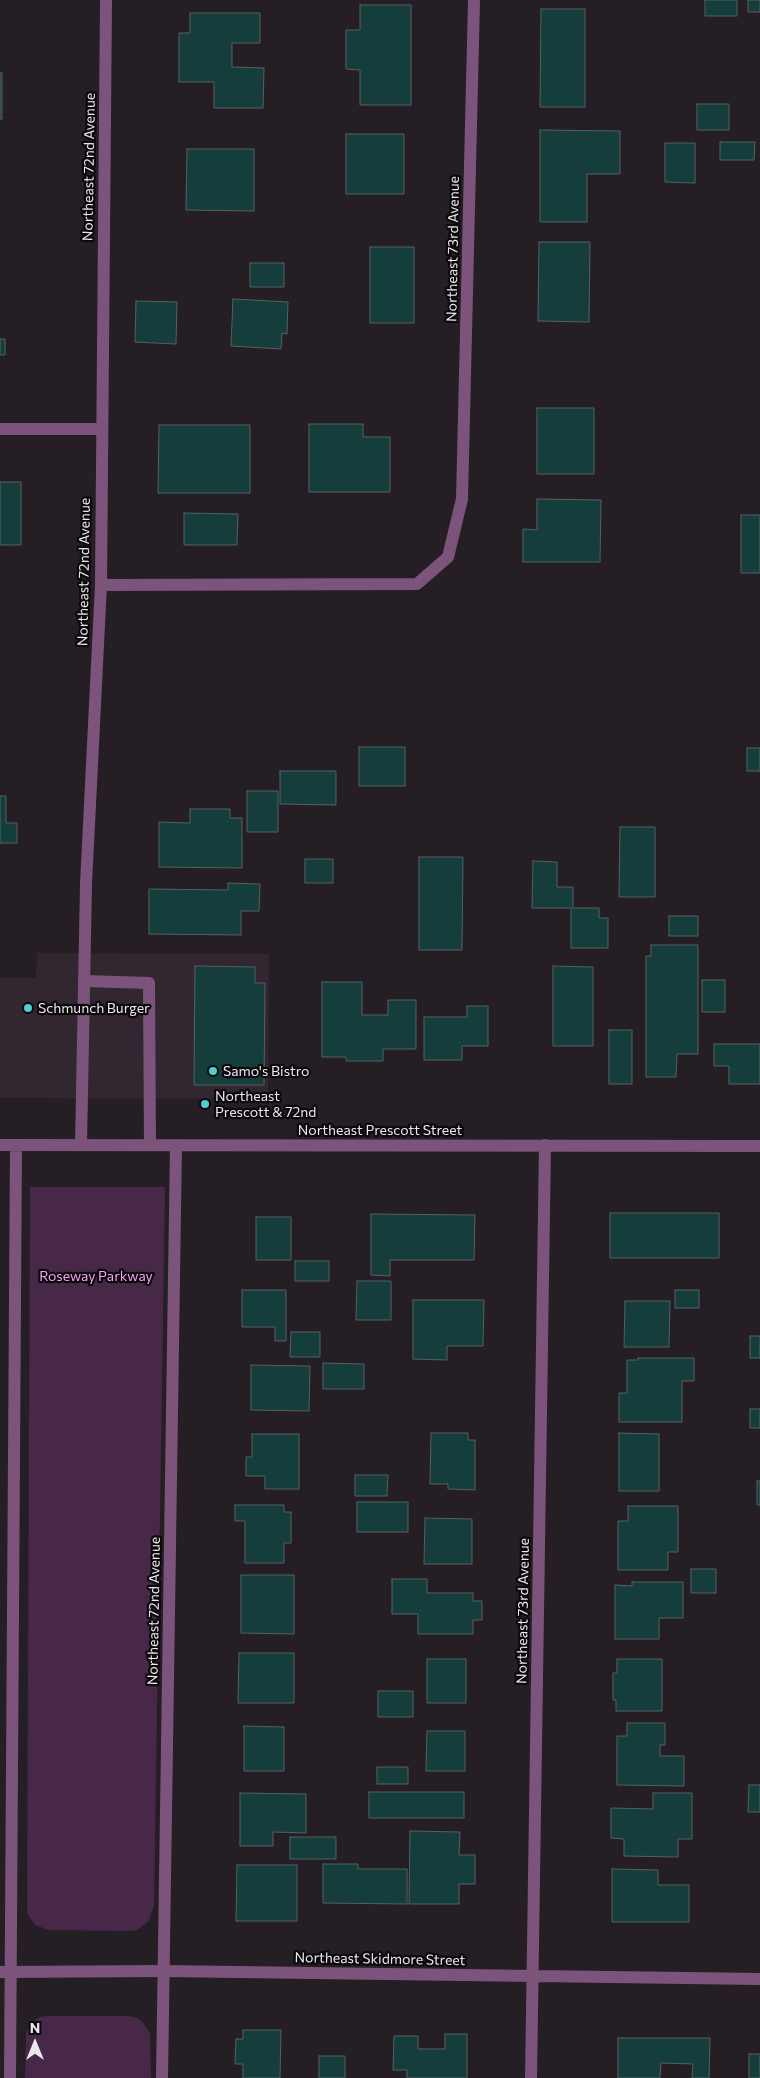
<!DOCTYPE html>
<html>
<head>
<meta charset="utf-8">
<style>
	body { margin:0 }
	#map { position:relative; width:760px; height:2078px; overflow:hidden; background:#251e25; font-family:Commissioner,sans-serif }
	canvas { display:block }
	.north { position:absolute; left:10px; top:2018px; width:50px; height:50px; -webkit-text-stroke:4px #0c090c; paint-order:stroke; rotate:0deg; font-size:14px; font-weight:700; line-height:20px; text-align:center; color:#ece7ec }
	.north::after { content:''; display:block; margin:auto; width:18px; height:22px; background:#ece7ec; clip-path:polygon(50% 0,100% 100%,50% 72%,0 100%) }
</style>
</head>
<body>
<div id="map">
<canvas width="760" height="2078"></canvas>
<div class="north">N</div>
</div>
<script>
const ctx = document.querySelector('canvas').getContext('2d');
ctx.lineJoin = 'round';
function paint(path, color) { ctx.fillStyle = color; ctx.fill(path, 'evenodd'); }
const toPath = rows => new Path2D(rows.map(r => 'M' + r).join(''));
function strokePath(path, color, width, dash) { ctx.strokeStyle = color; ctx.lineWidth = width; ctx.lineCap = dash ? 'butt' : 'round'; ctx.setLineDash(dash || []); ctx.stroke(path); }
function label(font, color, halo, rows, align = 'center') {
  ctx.font = font + ' Commissioner,sans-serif'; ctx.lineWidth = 4.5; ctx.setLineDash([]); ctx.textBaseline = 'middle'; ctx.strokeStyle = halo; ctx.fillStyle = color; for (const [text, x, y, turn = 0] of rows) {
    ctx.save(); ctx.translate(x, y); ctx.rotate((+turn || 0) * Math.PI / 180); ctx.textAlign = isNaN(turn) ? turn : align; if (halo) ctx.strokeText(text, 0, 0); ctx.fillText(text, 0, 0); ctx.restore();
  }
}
paint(toPath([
	[37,953,269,954,268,1099,0,1098,0,978,36,978]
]), '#322631');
paint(toPath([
	[30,1187,165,1187,154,1906,148,1922,137,1930,130,1931,49,1930,35,1925,27,1913],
	[49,2016,128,2016,138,2018,143,2023,150,2033,151,2078,25,2078,26,2032,34,2021,40,2017]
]), '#482848');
const building = toPath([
	[705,0,737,0,737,16,705,16,705,0],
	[748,0,760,0,760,12,748,12,748,0],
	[360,5,411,5,411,105,360,105,360,70,346,69,346,30,360,30,360,5],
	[541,9,585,9,585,107,540,107,541,9],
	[190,13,260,13,260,43,232,43,232,67,264,68,263,108,214,108,214,82,179,82,179,33,190,33,190,13],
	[0,73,2,73,2,119,0,119,0,73],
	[697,104,729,104,729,130,697,130,697,104],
	[540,130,620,131,620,174,587,174,587,222,540,222,540,130],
	[346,134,404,134,404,194,346,194,346,134],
	[720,142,755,142,754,160,720,160,720,142],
	[665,143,695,143,695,183,665,182,665,143],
	[187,149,254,149,254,211,186,210,187,149],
	[539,242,590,242,589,322,538,321,539,242],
	[370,247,414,247,414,323,370,323,370,247],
	[250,263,284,263,284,287,250,287,250,263],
	[233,299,288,302,287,334,282,333,281,349,231,346,233,299],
	[136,301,177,302,176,344,135,342,136,301],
	[0,339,5,339,5,355,0,355,0,339],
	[537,408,594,408,594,474,537,474,537,408],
	[309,424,363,424,363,437,390,437,390,492,309,492,309,424],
	[159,425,250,425,250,493,158,493,159,425],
	[0,482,21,482,21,545,0,545,0,482],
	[537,499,601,500,600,562,523,562,523,529,537,530,537,499],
	[184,513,238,514,237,545,184,545,184,513],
	[741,515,760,515,760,573,741,573,741,515],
	[359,747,405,747,405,786,359,786,359,747],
	[747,748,760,748,760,771,747,771,747,748],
	[280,771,336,771,336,805,280,804,280,771],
	[247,791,278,791,278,832,247,832,247,791],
	[0,796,6,796,6,823,17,823,17,843,0,843,0,796],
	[190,809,230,809,230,818,242,818,242,868,159,867,159,822,190,823,190,809],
	[620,827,655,827,655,897,619,897,620,827],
	[419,857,463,857,462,950,419,950,419,857],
	[305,859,333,859,333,883,305,883,305,859],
	[533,861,557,862,557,887,573,887,573,908,599,908,599,918,608,918,608,948,571,948,571,908,532,908,533,861],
	[228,883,260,884,259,911,241,911,241,935,149,934,149,889,228,890,228,883],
	[669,916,698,916,698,936,669,936,669,916],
	[651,945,698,945,698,1054,677,1054,676,1077,646,1077,646,956,651,956,651,945],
	[195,966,255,967,255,983,265,983,264,1085,194,1085,195,966],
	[553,966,593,967,593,1046,553,1046,553,966],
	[702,980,725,980,725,1012,702,1012,702,980],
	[322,982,362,982,362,1015,388,1015,388,1000,416,1000,416,1049,383,1049,383,1061,346,1061,346,1057,322,1057,322,982],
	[467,1006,488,1006,488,1046,462,1046,462,1060,424,1060,424,1017,467,1017,467,1006],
	[609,1030,632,1030,632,1084,609,1084,609,1030],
	[714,1044,760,1044,760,1084,729,1084,729,1066,714,1066,714,1044],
	[610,1213,719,1213,719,1258,610,1258,610,1213],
	[371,1214,475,1215,474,1260,390,1260,390,1276,371,1275,371,1214],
	[256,1217,291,1217,291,1260,256,1260,256,1217],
	[295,1261,329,1261,329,1281,295,1281,295,1261],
	[357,1281,391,1281,391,1320,356,1320,357,1281],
	[242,1290,286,1290,286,1341,275,1341,275,1327,242,1327,242,1290],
	[675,1290,699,1290,699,1308,675,1308,675,1290],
	[413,1300,484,1300,483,1346,447,1346,447,1360,413,1359,413,1300],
	[625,1301,670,1301,669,1347,624,1347,625,1301],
	[291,1332,320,1332,320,1357,290,1357,291,1332],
	[750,1336,760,1336,760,1358,750,1358,750,1336],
	[638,1358,694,1358,694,1381,682,1381,682,1422,619,1422,619,1393,627,1393,627,1360,638,1360,638,1358],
	[323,1363,364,1364,364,1389,323,1389,323,1363],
	[251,1365,310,1366,309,1411,251,1410,251,1365],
	[750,1409,760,1409,760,1428,750,1428,750,1409],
	[431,1433,468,1433,468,1440,475,1440,475,1490,448,1489,448,1484,430,1484,431,1433],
	[619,1433,659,1434,659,1491,619,1491,619,1433],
	[252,1434,299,1434,299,1489,265,1489,265,1476,246,1476,246,1457,252,1457,252,1434],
	[355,1475,388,1475,387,1496,355,1496,355,1475],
	[757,1481,760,1481,760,1505,757,1505,757,1481],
	[357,1502,408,1502,408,1532,357,1532,357,1502],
	[235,1505,284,1505,284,1512,291,1512,291,1543,284,1543,284,1563,245,1563,245,1521,235,1521,235,1505],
	[628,1506,678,1506,678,1552,668,1552,668,1570,618,1570,618,1521,628,1521,628,1506],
	[425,1518,472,1519,472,1564,424,1564,425,1518],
	[691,1569,716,1569,716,1593,691,1593,691,1569],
	[241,1575,294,1575,294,1634,241,1633,241,1575],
	[392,1579,427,1579,427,1593,473,1593,473,1601,482,1601,482,1620,473,1620,473,1634,418,1634,418,1614,392,1614,392,1579],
	[632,1582,683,1582,683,1618,659,1618,659,1639,615,1639,615,1585,632,1586,632,1582],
	[239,1653,294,1653,294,1703,238,1703,239,1653],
	[427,1659,466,1659,466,1703,427,1703,427,1659],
	[617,1659,662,1659,662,1711,616,1711,616,1700,613,1700,613,1673,617,1673,617,1659],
	[378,1691,413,1691,413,1717,378,1717,378,1691],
	[627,1723,665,1723,665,1745,660,1745,660,1756,684,1756,684,1786,617,1785,617,1736,627,1736,627,1723],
	[244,1726,284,1727,284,1771,244,1771,244,1726],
	[427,1731,465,1731,465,1771,426,1771,427,1731],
	[377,1767,408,1767,408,1784,377,1784,377,1767],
	[749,1785,760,1785,760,1812,748,1812,749,1785],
	[369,1792,464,1792,464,1818,369,1818,369,1792],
	[240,1793,306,1794,306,1833,273,1832,273,1846,240,1846,240,1793],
	[653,1793,692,1793,692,1839,678,1839,678,1857,624,1856,624,1839,611,1838,611,1808,653,1809,653,1793],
	[410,1831,460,1832,459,1855,475,1855,475,1884,459,1884,459,1904,409,1904,410,1831],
	[290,1837,336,1837,336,1859,290,1859,290,1837],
	[323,1864,358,1864,358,1869,407,1869,407,1904,323,1903,323,1864],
	[237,1865,297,1865,297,1921,236,1921,237,1865],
	[612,1869,658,1870,658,1885,689,1885,689,1922,612,1922,612,1869],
	[243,2030,281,2030,280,2078,243,2078,243,2064,235,2064,236,2039,243,2039,243,2030],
	[445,2034,467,2034,467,2078,407,2078,407,2070,393,2070,394,2036,418,2036,418,2049,445,2049,445,2034],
	[618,2038,710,2038,709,2078,692,2078,693,2064,661,2063,660,2078,618,2078,618,2038],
	[749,2054,760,2054,760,2078,749,2078,749,2054],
	[319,2056,345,2056,345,2078,319,2078,319,2056]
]);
paint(building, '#153d3c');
strokePath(building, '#546261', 1);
strokePath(toPath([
	[101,585,417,584,448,557,462,499],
	[84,981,149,983,150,1145]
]), '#7c547b', 12);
strokePath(toPath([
	[0,429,102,429],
	[462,499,474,0],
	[0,1972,163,1971,760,1979],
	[531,2078,545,1145]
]), '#7c547b', 12);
strokePath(toPath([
	[0,1145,760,1146],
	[81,1145,86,884,101,585,106,0],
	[10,2078,16,1145],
	[162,2078,176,1145]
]), '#7c547b', 12);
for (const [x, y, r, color] of [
	[28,1008,5,"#53cdcb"],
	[213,1071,5,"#53cdcb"],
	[205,1104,5,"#53cdcb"]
]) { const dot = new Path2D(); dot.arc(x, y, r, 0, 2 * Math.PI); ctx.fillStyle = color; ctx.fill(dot); strokePath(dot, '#0c090c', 2); }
label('14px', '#ece7ec', '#0c090c', [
	["Northeast 72nd Avenue",89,167,-89],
	["Northeast 73rd Avenue",453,249,-89],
	["Northeast 72nd Avenue",84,572,-89],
	["Northeast Prescott Street",380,1130],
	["Northeast 72nd Avenue",154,1611,-89],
	["Northeast 73rd Avenue",523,1611,-89],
	["Northeast Skidmore Street",380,1959,1]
]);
label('14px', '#ece7ec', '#0c090c', [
	["Schmunch Burger",38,1008],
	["Samo's Bistro",223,1071],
	["Northeast",215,1096],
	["Prescott & 72nd",215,1112]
], 'left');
label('14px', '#f5a3f4', '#0c090c', [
	["Roseway Parkway",96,1276]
]);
</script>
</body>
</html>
